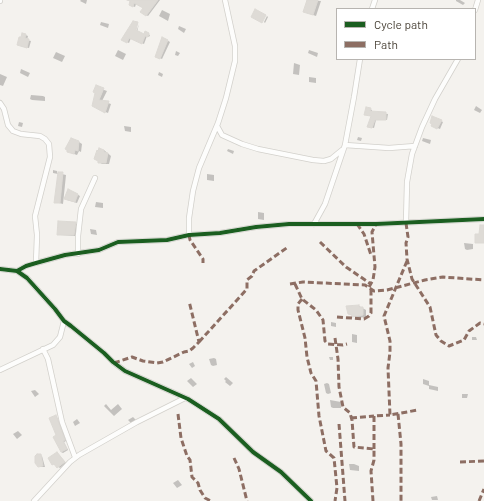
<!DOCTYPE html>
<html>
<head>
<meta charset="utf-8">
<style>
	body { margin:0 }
	#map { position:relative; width:484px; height:501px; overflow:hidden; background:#f4f2ee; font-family:Barlow,sans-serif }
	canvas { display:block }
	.legend { position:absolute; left:336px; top:8px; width:140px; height:52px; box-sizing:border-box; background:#fff; border:1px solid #b7b4b0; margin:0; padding:5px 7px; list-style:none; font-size:12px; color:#4b4439 }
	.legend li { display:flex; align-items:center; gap:8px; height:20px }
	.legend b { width:20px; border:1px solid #b7b4b0 }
</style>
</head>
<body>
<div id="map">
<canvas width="484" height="501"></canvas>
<ul class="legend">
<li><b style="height:5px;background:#1b5e20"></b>Cycle path</li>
<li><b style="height:5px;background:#8d6e63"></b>Path</li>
</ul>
</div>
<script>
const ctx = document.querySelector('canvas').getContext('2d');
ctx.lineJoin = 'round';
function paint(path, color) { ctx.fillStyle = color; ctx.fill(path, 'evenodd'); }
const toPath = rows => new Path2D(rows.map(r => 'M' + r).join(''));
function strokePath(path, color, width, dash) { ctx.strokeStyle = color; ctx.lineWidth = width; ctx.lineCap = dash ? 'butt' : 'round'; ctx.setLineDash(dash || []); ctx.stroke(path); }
paint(toPath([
	[81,0,87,0,86,4,80,1],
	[131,0,160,0,148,16,142,12,144,8,136,4,135,7,130,5],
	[308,0,321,1,316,16,307,13],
	[456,0,460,0,465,3,463,5,456,1],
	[162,10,170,14,168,21,159,16],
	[267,16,268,17,265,23,264,22],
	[101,22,109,24,108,28,100,25],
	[139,24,137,32,144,35,146,33,150,35,149,37,147,36,144,44,131,38,129,43,123,40,134,35,135,35],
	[179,26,186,29,184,33,178,29],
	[23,34,28,36,27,40,31,41,29,48,20,46],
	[163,38,170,42,162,59,158,57],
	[118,50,126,54,123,60,115,56],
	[309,50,318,53,317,57,308,53],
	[176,51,180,53,178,56,175,55],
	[56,52,65,56,62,62,53,58],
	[294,63,300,65,299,75,293,74],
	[21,69,30,73,28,77,20,73],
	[159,72,163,74,162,77,158,75],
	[0,74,7,77,3,86,0,85],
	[309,77,316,78,316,83,309,82],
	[96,87,107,91,102,101,111,104,108,113,96,108],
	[31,95,43,96,45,97,45,101,32,100,30,99],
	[476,106,482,110,480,113,474,110],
	[370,109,372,110,372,112,388,114,387,120,376,120,374,128,370,127,372,116,367,115],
	[441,121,443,122,440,129,433,126],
	[19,122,23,123,22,127,18,126],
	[124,126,131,127,131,132,125,131],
	[358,137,362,138,361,141,357,140],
	[423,138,431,140,430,144,422,141],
	[79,142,82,144,81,152,79,151,77,155,71,153],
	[228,149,234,151,233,154,227,151],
	[104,150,111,156,109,164,102,164,99,162],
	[53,170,57,171,57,173,66,175,63,204,55,202,58,174,53,173],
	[207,174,214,175,214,181,207,180],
	[69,190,80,196,77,203,67,200],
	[96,202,103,203,103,208,95,207],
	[258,212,264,213,264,220,258,219],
	[75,223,77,224,76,236,60,235,58,234],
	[90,229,96,230,97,235,91,234],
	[464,243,473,244,473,249,467,250,465,249],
	[359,306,366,310,366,317,357,318,349,314,348,307],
	[331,322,336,323,336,327,331,326],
	[352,334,357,335,357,343,352,342],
	[472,337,476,337,477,340,472,340],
	[329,357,333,357,333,360,330,360],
	[214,358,216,359,217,365,213,366,211,365,209,359],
	[193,362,195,366,192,368,189,364],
	[226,377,233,383,230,386,225,382,226,381,224,379],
	[191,378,197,384,193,387,187,381],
	[423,379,429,381,429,385,438,387,438,391,429,389,429,386,423,384],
	[327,383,329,384,331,393,328,394,326,393,324,384],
	[35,390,39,394,35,397,31,391],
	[462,394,468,394,467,398,462,398],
	[330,400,341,402,341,408,333,408,331,407],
	[106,404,111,410,118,404,122,409,114,416,104,406],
	[56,416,57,417,66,441,64,442,68,450,63,453,61,452,57,435],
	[133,417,136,420,131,423,128,420],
	[77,419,80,423,75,426,73,422],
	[18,431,22,435,17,439,13,434],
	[57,453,66,463,60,468,56,465,53,464],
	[40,455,42,456,45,467,41,467,39,466],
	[349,464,354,464,359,466,359,471,350,470],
	[178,480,182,485,177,488,173,483],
	[431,497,437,496,438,500,432,500]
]), '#0003');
const building = toPath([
	[127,0,158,0,146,16,140,12,143,8,134,3,133,7,129,5,130,1,127,0],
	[307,0,318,0,313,15,303,12,307,0],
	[255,9,266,15,262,23,251,17,255,9],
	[133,21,138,22,136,30,144,34,145,31,149,33,148,37,145,36,142,44,129,38,127,43,121,40,133,21],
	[22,33,26,34,25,38,29,39,27,48,17,45,19,37,21,37,22,33],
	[162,37,168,40,160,59,155,57,162,37],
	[96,85,104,88,99,100,109,101,105,113,92,106,95,93,93,92,96,85],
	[366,107,371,108,370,111,386,112,386,120,375,120,372,128,367,127,371,116,364,115,366,107],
	[432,116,442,120,437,129,431,126,432,124,430,123,432,116],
	[71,138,79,141,78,151,75,150,74,154,67,152,67,150,65,149,71,138],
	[99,148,104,150,104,152,108,153,106,163,98,163,98,161,94,159,97,150,98,151,99,148],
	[58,172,63,172,60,203,54,203,58,172],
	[68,189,78,194,75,202,64,199,68,189],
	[58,221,76,222,74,235,57,235,58,221],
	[480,225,484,225,484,243,475,243,475,234,479,234,480,225],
	[359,305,359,307,363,307,363,315,352,317,352,315,348,314,346,306,359,305],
	[56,415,65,440,63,441,67,449,61,452,53,437,56,435,49,418,56,415],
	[57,452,65,462,57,468,54,464,52,465,48,458,57,452],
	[37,454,41,454,43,466,38,467,35,463,35,456,37,454]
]);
paint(building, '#dedbd6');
strokePath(building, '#dcd9d4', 1);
const street = toPath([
	[0,1,0,0],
	[372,9,375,0],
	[475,10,478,0],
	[0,103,4,109,8,125,13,131,21,134,40,136,45,139,49,144,50,157,35,216,37,235,36,263],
	[217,126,222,135,242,144,258,149,313,160,324,161,331,159,342,150],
	[345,145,389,148,415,146],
	[406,223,407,182,412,154,422,127,435,99,458,59],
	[314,224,325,204,345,145,354,97,360,59],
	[189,235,189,218,193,191,199,168,218,123,226,98,235,61,235,46,225,0],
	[78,254,78,236,81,209,95,178],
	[0,269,17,271,27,278,55,309,64,321,71,326,104,353,113,362,125,371,188,399,219,419,253,452,281,472,311,501],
	[17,271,26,266,36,263,65,255,99,250,118,242,167,240,189,235,220,233,256,227,289,224,376,224,484,219],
	[43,349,48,359,62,422,75,457],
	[0,370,53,345,60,337,64,321],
	[34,501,70,462,79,455,137,422,185,398]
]);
strokePath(street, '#d2d0cb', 6);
strokePath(street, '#fdfdfc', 4.5);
strokePath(toPath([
	[406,223,408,237,406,243,407,259,412,279,430,307,436,335,441,341,449,346,464,340,469,331,480,323,484,324],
	[357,224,364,234,371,255],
	[189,235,190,240,203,259,203,263],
	[320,242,346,267,371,284],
	[407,261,384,316,390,341,390,352,388,368,390,415,418,410],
	[290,284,303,282,365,285,374,291,387,290,425,280,443,277,484,280],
	[295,284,302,299,316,310,323,320,325,341,328,344,343,345,347,344],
	[369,287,373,280,375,267,372,232,376,224],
	[302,299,298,304,298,310,305,338,307,357,311,373,316,381,319,416,326,451,334,458,337,488,335,501],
	[337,317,364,319,369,316,371,313,371,288],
	[335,338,338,359,339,387,343,407,350,413,352,420,354,447,374,449,374,460,371,471,373,501],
	[199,342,247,289,247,280,252,276,254,271,288,247],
	[114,363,132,357,143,361,157,363,163,362,184,352,189,351,193,348,199,342,189,301],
	[178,414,181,438,187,456,190,460,192,477,198,483,200,490,205,498,211,501],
	[398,414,401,444,401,501],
	[351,418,374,416],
	[339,424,345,501],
	[374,449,374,416,390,415],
	[234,458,239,469,247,501],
	[460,462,484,461],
	[479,501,484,489]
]), '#8d6e63', 3, [6, 3]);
strokePath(toPath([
	[0,269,17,271,27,278,55,309,64,321,71,326,104,353,113,362,125,371,188,399,219,419,253,452,281,472,311,501],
	[17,271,26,266,36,263,65,255,99,250,118,242,167,240,189,235,220,233,256,227,289,224,376,224,484,219]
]), '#1b5e20', 4);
</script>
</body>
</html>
